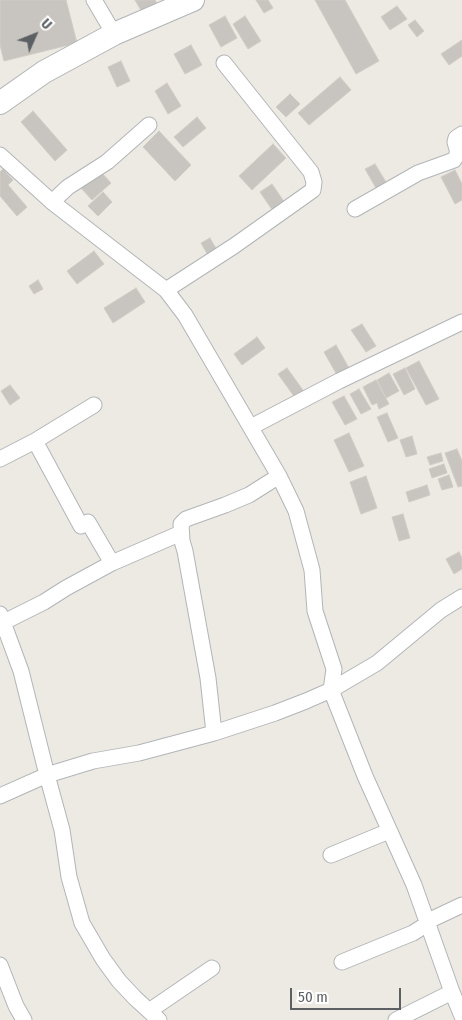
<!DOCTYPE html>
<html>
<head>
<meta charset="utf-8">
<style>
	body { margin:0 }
	#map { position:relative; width:462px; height:1020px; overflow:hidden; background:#edeae4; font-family:"Fira Sans Condensed",sans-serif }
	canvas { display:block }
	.north { position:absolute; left:10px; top:10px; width:50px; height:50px; -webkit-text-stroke:4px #fff; paint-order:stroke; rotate:46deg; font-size:14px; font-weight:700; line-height:20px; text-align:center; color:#5c6063 }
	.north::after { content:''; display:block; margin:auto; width:18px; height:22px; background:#5c6063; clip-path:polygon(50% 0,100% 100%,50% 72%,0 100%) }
	.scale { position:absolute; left:290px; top:988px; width:111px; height:22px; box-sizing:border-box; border:2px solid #5c6063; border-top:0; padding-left:6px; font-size:15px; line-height:18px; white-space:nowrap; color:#5c6063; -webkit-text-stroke:4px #fff; paint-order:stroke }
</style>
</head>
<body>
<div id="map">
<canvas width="462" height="1020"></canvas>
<div class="north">U</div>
<div class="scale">50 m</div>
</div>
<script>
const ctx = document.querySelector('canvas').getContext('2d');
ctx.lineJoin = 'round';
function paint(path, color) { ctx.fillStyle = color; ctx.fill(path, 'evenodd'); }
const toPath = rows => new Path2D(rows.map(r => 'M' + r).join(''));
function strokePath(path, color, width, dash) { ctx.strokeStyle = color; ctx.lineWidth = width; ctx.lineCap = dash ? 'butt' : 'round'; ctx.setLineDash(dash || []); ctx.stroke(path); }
const building = toPath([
	[0,0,66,0,77,43,4,61,0,45,0,0],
	[135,0,155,0,157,4,142,12,135,0],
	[256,0,268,0,273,8,264,13,256,0],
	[315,0,345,0,379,61,356,74,315,0],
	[397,6,407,19,390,30,381,17,397,6],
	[225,16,237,38,221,47,209,25,225,16],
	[245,16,261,41,248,49,233,24,245,16],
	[415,20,424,31,417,37,408,25,415,20],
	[462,40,462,56,449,65,441,54,462,40],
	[191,45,202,65,185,74,174,54,191,45],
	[121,61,130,81,117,87,108,67,121,61],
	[340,77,351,90,309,125,298,113,340,77],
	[167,83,181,106,168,114,155,91,167,83],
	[290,94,300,104,286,117,276,107,290,94],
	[33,111,67,150,55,161,21,122,33,111],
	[197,117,206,128,183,147,174,137,197,117],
	[159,131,191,165,175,181,143,147,159,131],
	[273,144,286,158,252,190,239,176,273,144],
	[375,164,386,182,376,188,365,169,375,164],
	[3,169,13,180,8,185,27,207,17,216,0,196,0,172,3,169],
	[99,170,111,183,92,200,80,187,99,170],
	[455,170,462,184,462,200,455,204,441,177,455,170],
	[272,184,285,203,273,211,260,192,272,184],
	[103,192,112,202,98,216,88,206,103,192],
	[210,238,218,252,209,257,201,243,210,238],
	[94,251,104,264,77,284,67,271,94,251],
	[38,280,43,289,34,294,29,286,38,280],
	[136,288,145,302,113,323,104,308,136,288],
	[362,324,376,346,366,352,351,330,362,324],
	[257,337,265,348,242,365,234,354,257,337],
	[336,345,349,368,337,375,324,352,336,345],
	[419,361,439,399,426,405,406,368,419,361],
	[287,368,305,393,296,399,278,374,287,368],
	[405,368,415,389,404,395,393,374,405,368],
	[389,373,399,391,386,398,377,380,389,373],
	[376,380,389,404,379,409,377,403,372,405,363,387,376,380],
	[10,385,20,398,10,405,1,391,10,385],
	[359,389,371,409,361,414,350,394,359,389],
	[344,396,357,419,345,425,332,402,344,396],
	[387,413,398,438,388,442,377,417,387,413],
	[349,433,364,466,349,472,334,440,349,433],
	[412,436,417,454,406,457,400,440,412,436],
	[457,449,462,461,462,486,458,487,445,453,457,449],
	[441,453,443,461,430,465,427,457,441,453],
	[444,464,447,473,432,478,429,469,444,464],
	[449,475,453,487,442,490,438,479,449,475],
	[366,476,377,508,361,514,350,482,366,476],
	[427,485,430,495,409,502,406,492,427,485],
	[403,514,410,538,399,541,392,517,403,514],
	[459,552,462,558,462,569,454,574,446,559,459,552]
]);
paint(building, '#c8c5c1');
strokePath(building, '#d1ccc3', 1);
const minor = toPath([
	[94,0,114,34],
	[0,155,52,202,166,290,185,315,279,476,296,511,312,570,315,611,334,669,331,690,365,776,414,885,452,992,462,1016],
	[52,202,68,187,107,162,149,125],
	[355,209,418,173,454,160,458,153,455,142,456,138,462,134],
	[166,290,234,246,313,190,314,182,311,172,224,63],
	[251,427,339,381,462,322],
	[35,441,81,526,88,522,112,563],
	[0,459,35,441,94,405],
	[0,614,21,671,47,775,62,830,69,877,82,923,103,959,119,981,135,998,159,1020],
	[4,622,44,602,66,588,112,563,181,533],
	[214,733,208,678,185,551,182,541,181,524,186,519,225,505,249,495,279,476],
	[0,796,47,775,93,761,139,753,214,733,275,713,306,701,331,690,377,663,441,610,462,597],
	[331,855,389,831],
	[426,922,462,905],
	[342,962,413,933,427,924],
	[0,965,16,1006,24,1020],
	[149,1011,212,968],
	[396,1020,452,992]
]);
const secondary = toPath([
	[0,103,44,72,114,34,193,0]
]);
strokePath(minor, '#b2b5b8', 17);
strokePath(secondary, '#b1b4b7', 24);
strokePath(minor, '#fff', 15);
strokePath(secondary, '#fff', 22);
</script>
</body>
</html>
